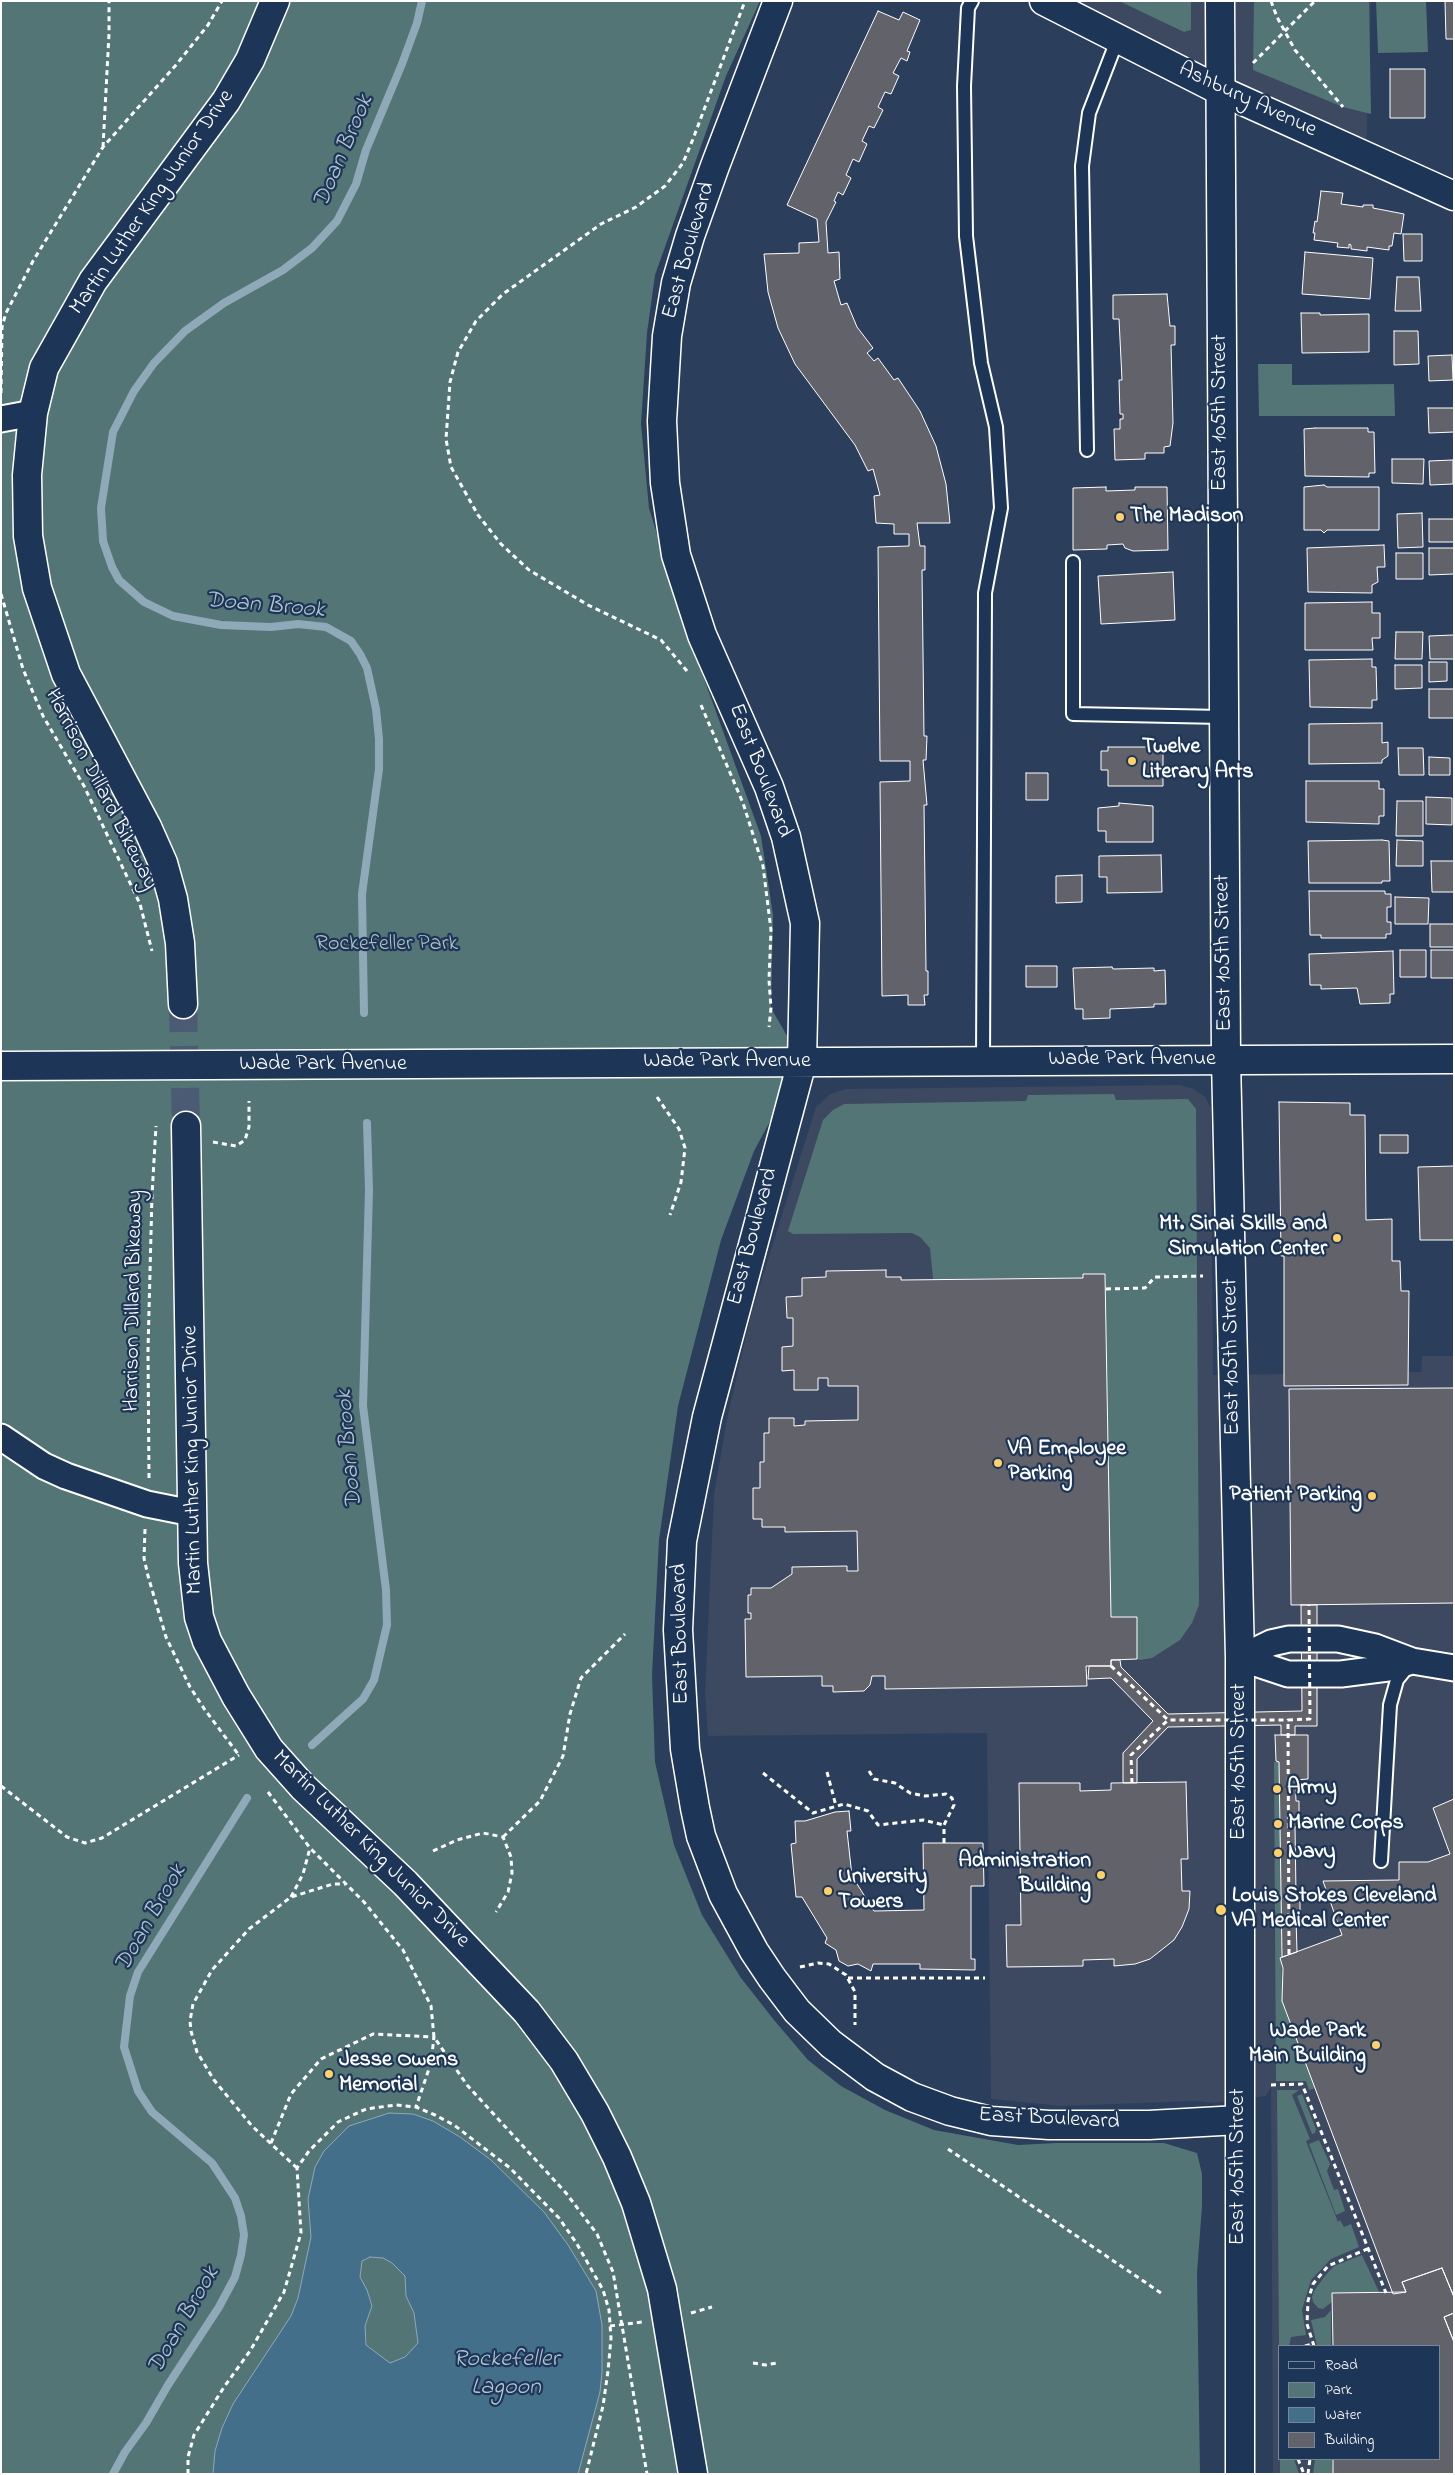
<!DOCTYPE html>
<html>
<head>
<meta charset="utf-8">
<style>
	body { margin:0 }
	#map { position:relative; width:1455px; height:2475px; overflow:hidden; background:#2b3e5b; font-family:"Indie Flower",sans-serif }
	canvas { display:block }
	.frame { position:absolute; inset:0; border:2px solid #fff; pointer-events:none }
	.legend { position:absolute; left:1278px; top:2345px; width:162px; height:115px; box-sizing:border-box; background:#1d3557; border:1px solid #77869a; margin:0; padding:6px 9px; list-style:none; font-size:15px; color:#fff }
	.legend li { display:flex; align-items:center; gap:10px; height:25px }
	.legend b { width:25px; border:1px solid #77869a }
</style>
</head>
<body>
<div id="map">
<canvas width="1455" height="2475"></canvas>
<div class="frame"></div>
<ul class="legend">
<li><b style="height:6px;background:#1d3557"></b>Road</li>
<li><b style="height:14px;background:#537576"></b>Park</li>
<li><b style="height:14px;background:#446f8a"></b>Water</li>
<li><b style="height:14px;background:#62626b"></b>Building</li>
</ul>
</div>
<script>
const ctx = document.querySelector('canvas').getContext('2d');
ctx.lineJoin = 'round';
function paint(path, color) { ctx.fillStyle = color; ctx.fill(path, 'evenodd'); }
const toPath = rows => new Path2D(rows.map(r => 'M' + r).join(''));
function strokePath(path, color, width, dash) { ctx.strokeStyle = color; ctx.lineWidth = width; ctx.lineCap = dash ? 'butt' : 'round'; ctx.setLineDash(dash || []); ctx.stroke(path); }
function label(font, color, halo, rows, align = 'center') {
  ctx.font = font + ' "Indie Flower",sans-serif'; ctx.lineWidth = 4.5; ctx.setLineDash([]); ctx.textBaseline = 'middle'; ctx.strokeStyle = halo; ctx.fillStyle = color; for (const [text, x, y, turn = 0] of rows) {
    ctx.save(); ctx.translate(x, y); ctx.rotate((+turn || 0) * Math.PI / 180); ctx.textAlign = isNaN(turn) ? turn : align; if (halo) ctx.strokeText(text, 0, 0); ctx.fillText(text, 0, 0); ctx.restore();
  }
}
paint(toPath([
	[1044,1,1371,1,1366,156],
	[1180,1085,1194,1089,1205,1097,1211,1108,1213,1375,1421,1372,1422,1356,1454,1356,1454,2474,1273,2474,1271,2087,1266,2096,1214,2103,1196,2101,1061,2106,991,2099,987,1733,708,1736,705,1693,714,1494,728,1414,752,1310,816,1107,830,1094,846,1089],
	[1279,2346,1439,2346,1439,2459,1279,2459]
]), '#3c4960');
paint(toPath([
	[1,1,760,1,726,76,655,275,647,333,641,424,649,508,686,629,761,836,773,915,771,1008,802,1062,754,1151,721,1240,678,1406,659,1540,652,1675,655,1762,674,1845,702,1915,741,1978,774,2020,808,2060,841,2086,885,2110,934,2130,1018,2145,1057,2143,1164,2143,1197,2153,1202,2174,1202,2206,1197,2273,1200,2474,1,2474],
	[1119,1,1191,1,1191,30,1184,32],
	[1254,1,1369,1,1371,114,1343,107,1253,70],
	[1376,1,1426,1,1428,52,1378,53],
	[1258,364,1292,364,1292,385,1394,384,1395,416,1259,416],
	[1114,1094,1116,1100,1188,1099,1196,1109,1199,1605,1192,1623,1180,1640,1152,1658,1140,1660,1137,1659,1137,1617,1111,1617,1105,1274,1083,1274,1083,1278,933,1279,930,1248,920,1237,912,1233,793,1234,788,1231,823,1120,833,1110,844,1104,1026,1101,1028,1095],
	[1274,1762,1279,1762,1282,2001,1316,2088,1309,2090,1306,2081,1276,2081],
	[1277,2090,1299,2090,1292,2095,1310,2139,1306,2141,1338,2222,1340,2220,1344,2227,1351,2224,1359,2247,1331,2259,1311,2280,1302,2310,1306,2335,1291,2337,1289,2346,1279,2346],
	[1302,2094,1316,2129,1315,2133,1312,2134,1297,2096],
	[1319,2140,1330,2164,1327,2171,1334,2190,1338,2189,1345,2211,1336,2215,1309,2144],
	[1362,2255,1380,2294,1332,2302,1323,2309,1318,2308,1313,2302,1312,2297,1314,2291,1324,2277,1334,2266],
	[1331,2310,1331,2346,1317,2346,1311,2320,1325,2317],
	[1280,2459,1294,2459,1299,2474,1280,2474],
	[1315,2459,1332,2459,1333,2474,1313,2474]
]), '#537576');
const water = toPath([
	[389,2113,413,2114,433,2121,460,2137,491,2160,544,2212,568,2245,596,2291,602,2325,602,2372,600,2392,578,2474,213,2474,215,2451,222,2428,233,2404,291,2316,298,2298,311,2237,308,2199,315,2167,324,2151,349,2126,389,2113],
	[370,2257,383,2258,392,2263,405,2276,406,2296,414,2313,418,2343,405,2357,390,2363,366,2345,365,2326,372,2306,367,2290,360,2277,362,2261,370,2257]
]);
paint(water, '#446f8a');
strokePath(water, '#8fa9b9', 1);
strokePath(toPath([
	[364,1013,362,894,379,769,379,739,376,709,367,668,360,654,351,641,326,627,298,624,271,627,221,625,173,616,144,602,119,580,112,567,103,541,101,508,113,432,134,391,154,363,185,331,224,303,283,270,312,248,337,221,356,184,366,150,402,64,417,23,422,1],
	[312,1745,363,1699,374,1680,387,1625,386,1590,363,1406,369,1190,367,1123],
	[113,2474,125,2452,146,2423,168,2385,219,2307,235,2277,241,2255,244,2235,241,2216,235,2198,212,2163,152,2112,138,2091,124,2047,130,1996,138,1972,247,1798]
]), '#8fa9b9', 8);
const building = toPath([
	[1445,1,1454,1,1454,39,1446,39,1445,1],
	[878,11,899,20,903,12,920,20,907,51,910,52,907,61,901,58,893,73,899,76,891,94,885,92,878,107,883,110,874,128,869,126,862,141,867,144,859,162,853,159,846,175,851,178,843,195,838,192,834,201,836,202,826,222,828,253,839,252,840,279,834,281,841,305,847,303,857,327,873,348,867,353,874,361,878,358,894,380,898,378,920,411,936,446,946,484,950,523,917,523,920,546,925,546,925,570,922,570,924,736,927,736,926,760,923,760,927,805,924,805,926,971,928,971,928,995,924,995,925,1005,908,1005,908,995,882,996,880,782,910,781,910,761,880,761,878,547,909,546,909,534,894,534,894,524,876,523,874,496,880,495,873,469,868,471,855,445,795,364,778,328,768,292,764,254,799,253,799,243,819,242,817,219,787,205,878,11],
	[1390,69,1425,69,1425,118,1390,118,1390,69],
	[1321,191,1343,193,1341,204,1363,207,1363,205,1373,205,1373,208,1404,214,1401,234,1394,233,1392,246,1389,246,1389,250,1367,247,1367,251,1351,249,1351,245,1349,244,1349,248,1337,247,1338,243,1314,240,1315,233,1313,233,1315,221,1317,222,1321,191],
	[1403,234,1422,234,1422,261,1404,261,1403,234],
	[1305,252,1373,258,1370,299,1302,294,1305,252],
	[1397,277,1419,277,1421,311,1395,311,1397,277],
	[1167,294,1170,326,1175,326,1175,345,1171,345,1173,423,1170,446,1164,447,1164,453,1145,453,1145,459,1115,460,1114,429,1120,429,1120,419,1123,419,1123,414,1120,414,1119,380,1122,380,1119,319,1113,319,1113,295,1167,294],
	[1301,313,1320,313,1320,315,1369,314,1369,352,1302,353,1301,313],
	[1394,331,1418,331,1419,364,1394,365,1394,331],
	[1452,355,1453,380,1429,381,1428,356,1452,355],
	[1428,408,1454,408,1454,432,1429,433,1428,408],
	[1315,428,1368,428,1368,432,1374,432,1375,473,1369,473,1369,477,1305,476,1304,429,1315,428],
	[1392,459,1424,459,1423,484,1392,483,1392,459],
	[1453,460,1453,484,1430,485,1429,461,1453,460],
	[1324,485,1327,487,1379,487,1379,530,1327,530,1324,533,1321,530,1304,530,1304,487,1324,485],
	[1106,487,1106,491,1135,490,1135,487,1167,487,1168,550,1133,551,1125,548,1123,544,1107,545,1107,549,1073,550,1073,488,1106,487],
	[1422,513,1423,547,1398,548,1397,514,1422,513],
	[1429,519,1454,519,1454,542,1429,542,1429,519],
	[1384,545,1385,567,1377,567,1378,582,1372,585,1372,593,1308,592,1307,548,1384,545],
	[1429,548,1454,548,1454,574,1429,575,1429,548],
	[1396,553,1423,553,1423,579,1396,579,1396,553],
	[1173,572,1175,620,1101,624,1098,576,1173,572],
	[1372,602,1372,613,1380,613,1380,638,1372,638,1373,650,1305,650,1305,603,1372,602],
	[1396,632,1423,632,1422,659,1395,659,1396,632],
	[1454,635,1454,659,1430,659,1429,636,1454,635],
	[1372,659,1372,667,1376,667,1377,700,1372,700,1372,708,1310,707,1309,660,1372,659],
	[1429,662,1447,662,1447,681,1429,682,1429,662],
	[1395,665,1422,665,1422,688,1395,689,1395,665],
	[1429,689,1454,689,1454,718,1429,718,1429,689],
	[1382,723,1382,743,1388,742,1388,756,1382,760,1382,763,1309,764,1309,724,1382,723],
	[1108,747,1163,747,1163,786,1108,786,1108,770,1101,770,1101,751,1108,751,1108,747],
	[1398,748,1423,748,1424,775,1399,775,1398,748],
	[1429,757,1450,758,1450,775,1429,775,1429,757],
	[1026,773,1048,773,1048,800,1026,800,1026,773],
	[1306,781,1379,781,1379,789,1384,789,1384,816,1379,816,1379,824,1306,822,1306,781],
	[1426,797,1452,798,1452,825,1426,824,1426,797],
	[1397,801,1423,801,1423,836,1396,836,1397,801],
	[1119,803,1153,806,1153,842,1106,842,1106,831,1098,831,1098,808,1119,806,1119,803],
	[1382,840,1389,841,1390,881,1382,881,1382,883,1309,883,1308,841,1382,840],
	[1397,840,1423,841,1423,866,1396,866,1397,840],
	[1161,855,1162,892,1107,893,1107,877,1099,877,1099,856,1161,855],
	[1431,861,1454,861,1454,892,1432,892,1431,861],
	[1082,875,1082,902,1056,903,1056,876,1082,875],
	[1309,891,1385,891,1385,894,1391,894,1391,907,1387,907,1387,922,1391,922,1391,934,1386,934,1386,938,1321,938,1321,935,1310,935,1309,891],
	[1395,897,1429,898,1428,924,1395,924,1395,897],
	[1430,924,1454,924,1454,947,1430,947,1430,924],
	[1400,950,1426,950,1426,977,1400,977,1400,950],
	[1431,950,1454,950,1454,978,1431,978,1431,950],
	[1393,951,1394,994,1390,994,1390,1003,1360,1004,1357,988,1321,989,1321,985,1310,985,1309,954,1393,951],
	[1026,966,1057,966,1057,987,1026,987,1026,966],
	[1112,967,1113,969,1154,968,1154,971,1165,970,1166,1004,1154,1004,1154,1007,1110,1009,1110,1018,1083,1019,1083,1009,1075,1009,1073,968,1112,967],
	[1279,1102,1350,1103,1350,1115,1365,1115,1366,1220,1392,1219,1392,1261,1400,1261,1401,1291,1409,1291,1408,1385,1284,1386,1284,1256,1281,1256,1279,1102],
	[1380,1135,1408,1135,1408,1153,1380,1153,1380,1135],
	[1454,1166,1454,1240,1420,1240,1418,1167,1454,1166],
	[886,1270,886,1277,901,1277,901,1280,1083,1278,1083,1274,1105,1274,1111,1617,1137,1617,1137,1659,1111,1660,1111,1666,1086,1666,1087,1686,885,1689,885,1676,872,1676,870,1685,864,1691,833,1692,833,1686,822,1686,822,1676,746,1677,745,1619,751,1619,751,1613,748,1613,748,1595,751,1595,751,1588,771,1588,792,1574,792,1567,847,1566,847,1571,858,1571,857,1531,785,1532,785,1527,762,1527,762,1519,753,1519,753,1488,760,1488,760,1462,764,1462,764,1433,769,1433,769,1418,794,1418,794,1426,805,1425,805,1421,858,1420,858,1386,828,1386,828,1378,818,1378,818,1390,794,1390,794,1370,782,1371,782,1347,793,1346,793,1318,787,1318,786,1297,802,1296,802,1278,826,1277,826,1271,886,1270],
	[1454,1388,1454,1603,1291,1605,1289,1389,1454,1388],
	[1301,1605,1317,1605,1317,1726,1295,1726,1295,1735,1281,1735,1281,1725,1168,1727,1137,1759,1137,1783,1123,1783,1123,1753,1153,1721,1111,1678,1088,1679,1089,1666,1111,1666,1111,1660,1120,1660,1121,1667,1168,1714,1302,1711,1301,1605],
	[1275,1735,1308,1735,1308,1779,1295,1780,1296,1801,1299,1801,1299,1826,1295,1827,1296,1894,1300,1894,1300,1918,1296,1918,1297,1952,1282,1957,1279,1762,1276,1761,1275,1735],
	[1186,1782,1188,1859,1181,1859,1182,1891,1190,1891,1189,1909,1182,1927,1174,1940,1150,1959,1135,1964,1114,1966,1114,1959,1083,1960,1083,1966,1007,1967,1006,1925,1021,1925,1019,1783,1080,1783,1080,1791,1111,1790,1111,1783,1186,1782],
	[1454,1799,1454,2297,1442,2268,1402,2282,1406,2292,1393,2294,1282,2001,1283,1968,1280,1958,1342,1935,1323,1881,1399,1880,1399,1862,1428,1862,1450,1854,1433,1808,1454,1799],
	[849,1811,851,1831,847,1831,852,1876,874,1911,924,1910,923,1843,983,1843,984,1886,971,1886,971,1959,975,1959,975,1970,920,1969,920,1964,873,1964,871,1971,858,1964,848,1966,839,1961,836,1950,825,1943,827,1938,802,1897,796,1897,791,1844,796,1843,795,1821,805,1821,835,1812,849,1811],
	[1442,2268,1454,2297,1454,2313,1444,2317,1454,2342,1454,2474,1333,2474,1333,2459,1439,2459,1439,2346,1333,2346,1332,2293,1406,2292,1402,2282,1442,2268],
	[1454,2313,1454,2342,1444,2317,1454,2313]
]);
paint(building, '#62626b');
strokePath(building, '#fff', 1);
strokePath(toPath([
	[183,1004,186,1126]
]), '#4b5b74', 28, [28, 14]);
const service = toPath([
	[972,1,968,8,964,86,966,236,981,363,996,427,1001,508,985,593,983,1062],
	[1087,450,1082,166,1089,113,1118,38],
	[1073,562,1073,714,1223,717],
	[1381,1861,1390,1705,1397,1680,1409,1665]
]);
const minor = toPath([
	[1,419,33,413],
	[1,1437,44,1466,66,1476,147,1504,192,1513],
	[1240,1658,1271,1643,1289,1639,1338,1639,1375,1647,1412,1661,1454,1668],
	[1240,1658,1288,1674,1341,1674,1388,1668,1412,1661]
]);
const tertiary = toPath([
	[778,1,715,166,690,236,676,283,667,336,662,421,665,483,676,555,702,635,769,787,786,837,805,923,802,1062,707,1417,682,1541,678,1630,685,1749,695,1808,701,1836,723,1894,754,1951,772,1978,797,2011,831,2044,875,2077,912,2097,950,2111,991,2121,1049,2125,1149,2125,1239,2120],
	[1044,1,1219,90,1454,196],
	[1,1066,1454,1059]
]);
const secondary = toPath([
	[1220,1,1226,1060,1240,1658,1240,2474],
	[183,1004,180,943,173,899,163,863,147,827,66,674,37,588,28,536,27,475,33,413,44,368,93,281,226,101,250,60,275,1],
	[186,1126,193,1563,199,1617,207,1641,236,1696,269,1749,303,1787,405,1883,527,2012,564,2061,595,2113,617,2157,636,2203,662,2289,693,2474]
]);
strokePath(service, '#fff', 16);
strokePath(minor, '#fff', 29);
strokePath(tertiary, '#fff', 31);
strokePath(secondary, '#fff', 31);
strokePath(toPath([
	[1271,1,1277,17,1295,50,1343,107],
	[1253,63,1315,1],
	[103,147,109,34,109,1],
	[1,393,2,327,6,313,33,261,103,147,176,65,208,25,222,1],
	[1,594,23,669,43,716,84,786,140,904,152,951],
	[687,671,661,640,588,605,529,570,501,544,478,515,451,467,446,439,450,382,458,352,476,321,503,294,601,224,636,207,665,186,683,163,693,139,745,1],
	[701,705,743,803,763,866,771,930,769,980,771,1008,769,1027],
	[657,1097,679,1129,685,1148,681,1182,670,1215],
	[213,1142,236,1146,245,1140,249,1127,249,1101],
	[1106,1289,1145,1288,1155,1277,1203,1276],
	[149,1478,148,1350,152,1195,156,1126],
	[145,1529,144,1558,148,1576,166,1637,190,1687,205,1710,238,1754],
	[869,1771,874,1779,895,1783,910,1793,925,1796,946,1794,952,1798,954,1805,944,1825,944,1843],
	[827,1772,836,1806],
	[763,1773,813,1813,844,1804,868,1811,878,1825,923,1820,944,1825],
	[1132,1783,1131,1755,1168,1720],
	[1,1786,67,1837,85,1843,102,1838,239,1755],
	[268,1792,310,1848,364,1902,403,1950,431,2006,434,2037,467,2085,566,2193,597,2234,613,2272,647,2474],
	[503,1837,540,1801,563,1756,570,1714,581,1678,625,1634],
	[433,1851,457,1840,483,1833,503,1837,511,1857,512,1873,508,1892,496,1912],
	[291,1897,303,1874,310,1848],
	[800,1967,818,1963,829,1964,846,1975,855,1992,855,2025],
	[848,1978,985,1978],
	[1271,2085,1302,2084,1386,2293],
	[271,2143,291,2094,321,2059,373,2034,434,2037,431,2063,416,2107],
	[948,2149,1161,2293],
	[297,2168,252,2126,214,2080,197,2052,191,2031,190,2021,193,2004,212,1970,249,1929,291,1897,333,1884,345,1884],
	[691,2313,712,2307],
	[610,2326,642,2322],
	[1305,2346,1313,2344],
	[1314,2346,1307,2324,1308,2301,1313,2284,1328,2266,1367,2249],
	[753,2363,765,2365,777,2363],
	[1298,2459,1304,2474],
	[188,2474,188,2457,194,2435,224,2387,250,2351,284,2292,301,2233,297,2168,309,2151,338,2122,366,2109,396,2105,416,2107,435,2115,454,2125,510,2168,559,2218,577,2244,603,2290,609,2310,611,2338,608,2371,603,2406,586,2474],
	[1308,2474,1310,2459]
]), '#fff', 3, [5, 4]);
strokePath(service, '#1d3557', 12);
strokePath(minor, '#1d3557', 25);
strokePath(tertiary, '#1d3557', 28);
strokePath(secondary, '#1d3557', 28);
strokePath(toPath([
	[1111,1666,1168,1720,1288,1720],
	[1289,1954,1288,1720,1310,1719,1309,1605]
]), '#fff', 3, [5, 4]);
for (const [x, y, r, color] of [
	[1120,517,5,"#ffd166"],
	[1132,761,5,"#ffd166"],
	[1337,1238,5,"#ffd166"],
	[998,1463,5,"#ffd166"],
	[1372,1496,5,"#ffd166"],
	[1277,1789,5,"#ffd166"],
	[1278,1824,5,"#ffd166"],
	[1278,1853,5,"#ffd166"],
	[1101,1875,5,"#ffd166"],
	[828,1891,5,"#ffd166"],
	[1221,1910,6,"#ffd166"],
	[1376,2045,5,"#ffd166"],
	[329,2074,5,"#ffd166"]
]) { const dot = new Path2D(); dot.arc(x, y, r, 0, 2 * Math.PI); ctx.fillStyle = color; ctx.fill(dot); strokePath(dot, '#1d3557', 2); }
label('22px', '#fff', '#1d3557', [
	["Ashbury Avenue",1247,101,25],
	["Martin Luther King Junior Drive",153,203,-55],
	["East Boulevard",690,251,-74],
	["East 105th Street",1221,413,-90],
	["East Boulevard",759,771,69],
	["Harrison Dillard Bikeway",100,790,63],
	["East 105th Street",1225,953,-91],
	["Wade Park Avenue",1132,1060],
	["Wade Park Avenue",727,1062],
	["Wade Park Avenue",323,1065],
	["East Boulevard",754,1237,-75],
	["Harrison Dillard Bikeway",135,1301,-89],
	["East 105th Street",1233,1357,-91],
	["Martin Luther King Junior Drive",194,1460,-91],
	["East Boulevard",682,1634,-91],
	["East 105th Street",1240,1762,-90],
	["Martin Luther King Junior Drive",370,1850,45],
	["East Boulevard",1049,2120,3],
	["East 105th Street",1239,2167,-90]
]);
label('bold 22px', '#fff', '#1d3557', [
	["The Madison",1130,517],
	["Twelve",1142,748],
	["Literary Arts",1142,773],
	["Mt. Sinai Skills and",1327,1225,"right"],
	["Simulation Center",1327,1250,"right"],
	["VA Employee",1008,1450],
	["Parking",1008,1475],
	["Patient Parking",1362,1496,"right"],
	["Army",1287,1789],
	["Marine Corps",1288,1824],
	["Navy",1288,1853],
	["Administration",1091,1862,"right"],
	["Building",1091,1887,"right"],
	["University",838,1878],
	["Towers",838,1903],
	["Louis Stokes Cleveland",1232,1897],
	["VA Medical Center",1232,1922],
	["Wade Park",1366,2032,"right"],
	["Main Building",1366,2057,"right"],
	["Jesse Owens",339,2061],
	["Memorial",339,2086]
], 'left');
label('22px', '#b2c1c1', '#1d3557', [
	["Rockefeller Park",387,945]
]);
label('italic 24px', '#b4c5d0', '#1d3557', [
	["Doan Brook",345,152,-67],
	["Doan Brook",265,607,5],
	["Doan Brook",351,1449,-95],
	["Doan Brook",152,1919,-60],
	["Doan Brook",185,2321,-60],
	["Rockefeller",506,2361],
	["Lagoon",506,2389]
]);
</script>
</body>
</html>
